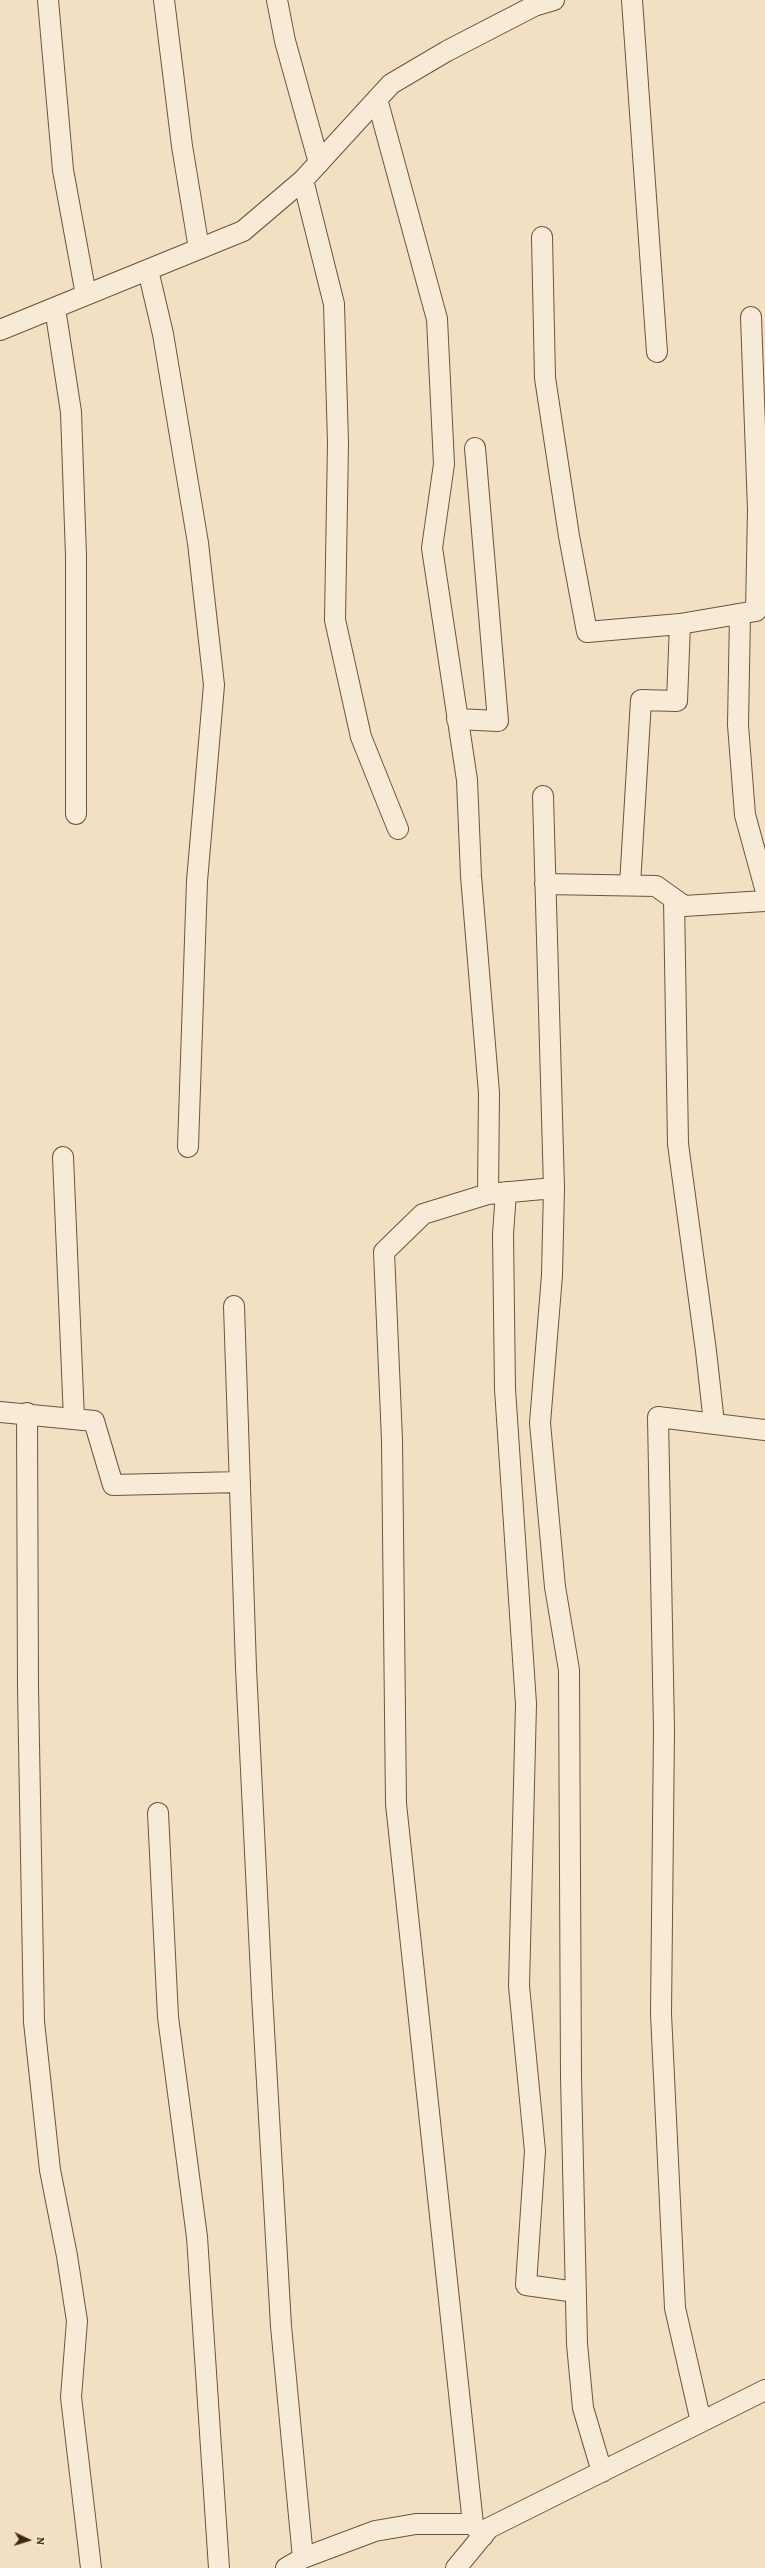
<!DOCTYPE html>
<html>
<head>
<meta charset="utf-8">
<style>
	body { margin:0 }
	#map { position:relative; width:765px; height:2568px; overflow:hidden; background:#f2e0c3; font-family:Alegreya,serif }
	canvas { display:block }
	.north { position:absolute; left:8px; top:2520px; width:40px; height:40px; -webkit-text-stroke:3px #f7ebd8; paint-order:stroke; rotate:94deg; font-size:11px; font-weight:700; line-height:16px; text-align:center; color:#3e280c }
	.north::after { content:''; display:block; margin:auto; width:14px; height:18px; background:#3e280c; clip-path:polygon(50% 0,100% 100%,50% 72%,0 100%) }
</style>
</head>
<body>
<div id="map">
<canvas width="765" height="2568"></canvas>
<div class="north">N</div>
</div>
<script>
const ctx = document.querySelector('canvas').getContext('2d');
ctx.lineJoin = 'round';
const toPath = rows => new Path2D(rows.map(r => 'M' + r).join(''));
function strokePath(path, color, width, dash) { ctx.strokeStyle = color; ctx.lineWidth = width; ctx.lineCap = dash ? 'butt' : 'round'; ctx.setLineDash(dash || []); ctx.stroke(path); }
const minor = toPath([
	[48,0,63,170,86,295],
	[164,0,182,146,199,249],
	[277,0,285,41,319,163],
	[632,0,657,352],
	[377,99,437,319,444,464,432,548,467,780,471,876,489,1093,488,1194],
	[303,180,334,304,338,443,335,620,361,737,398,829],
	[542,237,545,378,569,536,587,632,680,624,756,611,758,510,751,317],
	[148,270,163,334,198,543,214,685,197,881,188,1147],
	[55,308,71,412,76,556,76,814],
	[0,330,243,231,303,180,391,84,447,51,534,6,554,0],
	[740,614,738,725,745,815,765,888],
	[457,719,498,721,475,448],
	[543,796,554,1188,552,1275,540,1423,555,1587,569,1670,571,2076,577,2344,583,2408,602,2472],
	[545,884,656,886,684,906,765,901],
	[630,885,641,700,677,701,680,624],
	[674,899,678,1144,706,1351,714,1423],
	[63,1157,74,1419],
	[506,1192,503,1234,505,1389,526,1704,519,1986,535,2151,526,2285,576,2292],
	[234,1306,246,1668,262,1995,281,2326,303,2558],
	[0,1412,94,1421,113,1485,240,1482],
	[27,1413,28,1688,34,2022,50,2170,67,2256,77,2321,71,2397,91,2568],
	[158,1813,168,2017,197,2237,219,2568],
	[701,2422,675,2308,661,2014,664,1730,658,1417,765,1430],
	[483,2536,473,2524,396,1804,392,1440,384,1252,423,1214,488,1194,554,1188],
	[286,2568,303,2558,375,2531,416,2524,473,2524],
	[456,2568,489,2528,765,2390]
]);
strokePath(minor, '#6b563a', 22);
strokePath(minor, '#f7ebd8', 20);
</script>
</body>
</html>
